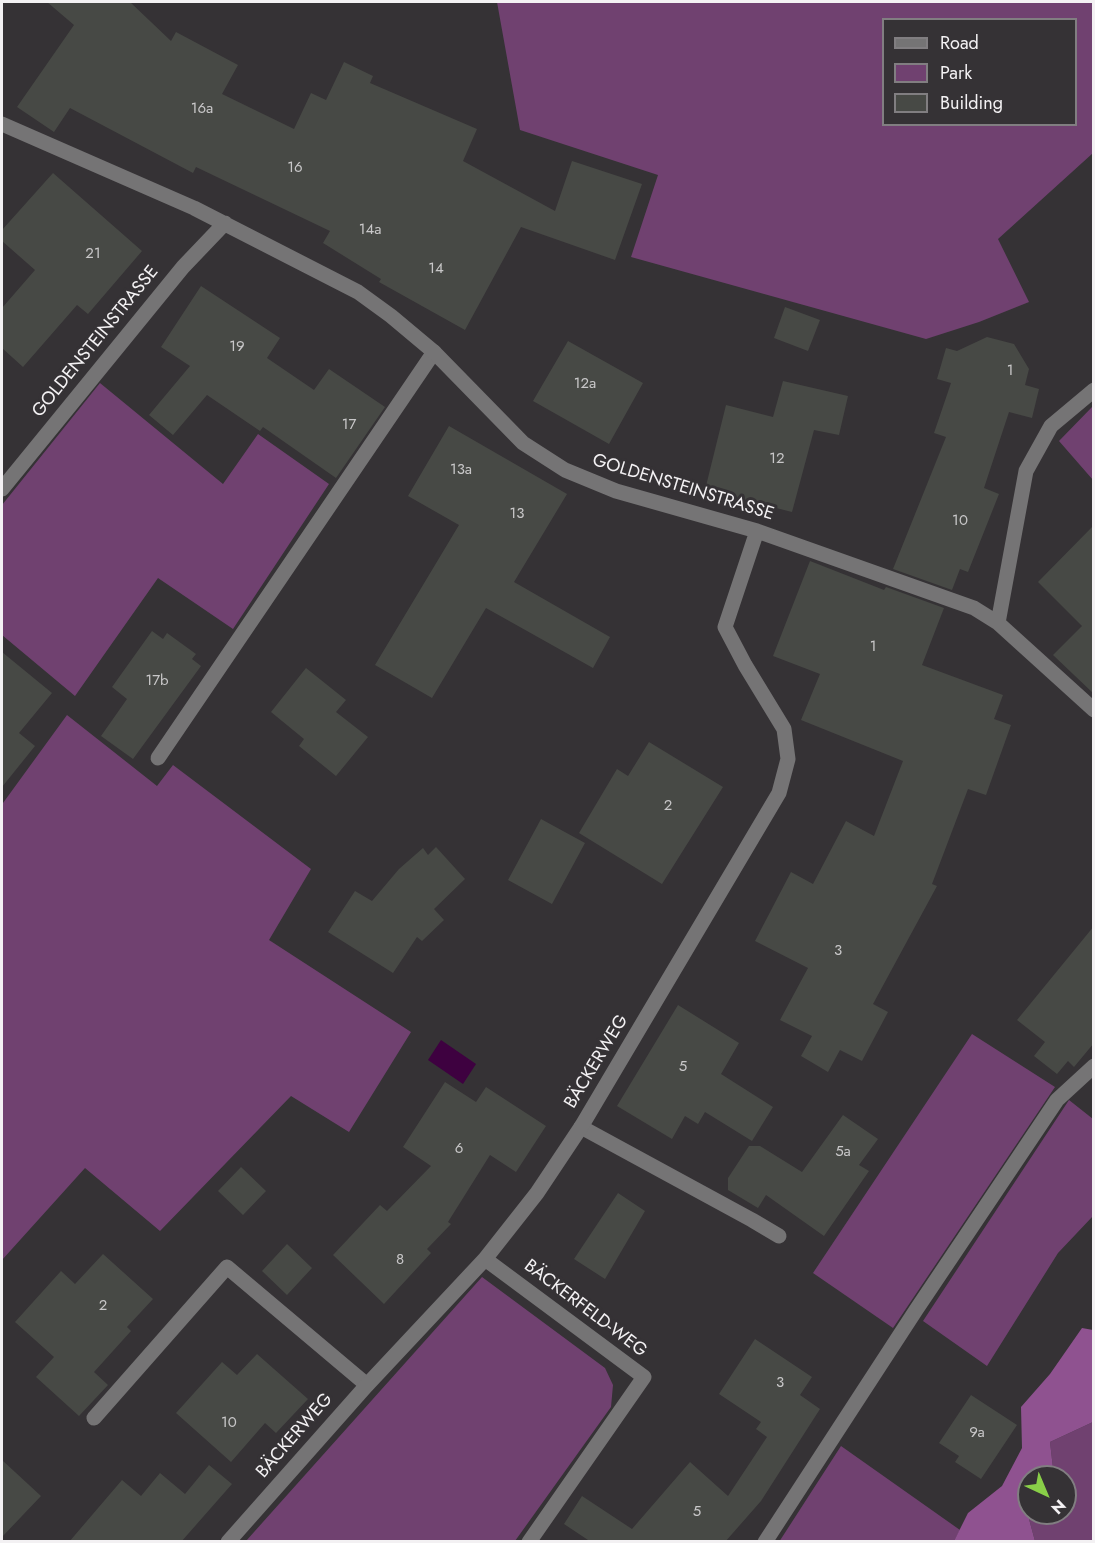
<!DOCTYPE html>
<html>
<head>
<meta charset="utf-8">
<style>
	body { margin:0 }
	#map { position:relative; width:1095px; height:1543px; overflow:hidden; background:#353235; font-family:Jost,sans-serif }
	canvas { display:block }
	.frame { position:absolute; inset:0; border:3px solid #f3f1f3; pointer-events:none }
	.legend { position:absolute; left:882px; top:18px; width:195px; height:108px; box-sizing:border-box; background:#353235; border:2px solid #817e81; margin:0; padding:8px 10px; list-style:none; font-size:18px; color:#f3f1f3 }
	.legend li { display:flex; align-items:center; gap:12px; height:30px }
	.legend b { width:30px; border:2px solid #817e81 }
	.north { position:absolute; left:1017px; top:1465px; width:60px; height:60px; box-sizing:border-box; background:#353235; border:2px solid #817e81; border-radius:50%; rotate:136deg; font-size:16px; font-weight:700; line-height:24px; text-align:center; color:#f3f1f3 }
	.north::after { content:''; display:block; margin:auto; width:21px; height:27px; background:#89cf48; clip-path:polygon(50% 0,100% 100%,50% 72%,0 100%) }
</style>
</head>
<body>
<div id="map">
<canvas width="1095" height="1543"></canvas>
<div class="frame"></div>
<ul class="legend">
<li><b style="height:8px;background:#757475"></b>Road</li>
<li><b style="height:16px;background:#704170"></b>Park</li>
<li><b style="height:16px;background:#474945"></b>Building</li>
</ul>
<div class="north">N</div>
</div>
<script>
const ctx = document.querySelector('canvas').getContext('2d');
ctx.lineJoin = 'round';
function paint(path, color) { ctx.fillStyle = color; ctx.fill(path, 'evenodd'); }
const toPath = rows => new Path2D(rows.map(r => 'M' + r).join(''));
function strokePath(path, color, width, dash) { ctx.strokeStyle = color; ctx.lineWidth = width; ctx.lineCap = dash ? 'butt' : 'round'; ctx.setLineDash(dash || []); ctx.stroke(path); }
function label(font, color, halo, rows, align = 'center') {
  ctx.font = font + ' Jost,sans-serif'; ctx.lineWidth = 6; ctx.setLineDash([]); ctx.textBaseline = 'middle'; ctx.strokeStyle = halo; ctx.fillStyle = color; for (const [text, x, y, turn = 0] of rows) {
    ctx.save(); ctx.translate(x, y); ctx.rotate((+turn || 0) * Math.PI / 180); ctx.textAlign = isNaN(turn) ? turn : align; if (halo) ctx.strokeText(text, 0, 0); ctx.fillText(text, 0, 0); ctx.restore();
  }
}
paint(toPath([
	[497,2,1093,2,1093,153,998,239,1029,302,979,322,926,339,631,257,658,175,520,130],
	[884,20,1076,20,1076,124,884,124],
	[100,383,223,484,258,434,329,484,233,629,158,578,75,696,2,635,2,505],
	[1093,406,1093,480,1059,441],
	[67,715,157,786,173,765,311,869,269,940,411,1032,349,1132,291,1096,160,1231,85,1168,2,1260,2,802,3,803],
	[972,1034,1055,1087,893,1328,813,1273],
	[1069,1100,1093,1119,1093,1216,1058,1253,987,1366,923,1321],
	[482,1277,605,1368,613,1385,611,1407,515,1541,246,1541],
	[1093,1422,1093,1541,1035,1541,1029,1519,1034,1513,1065,1513,1065,1477,1054,1477,1050,1442],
	[841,1446,960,1530,954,1541,779,1542]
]), '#704170');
paint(toPath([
	[1082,1328,1093,1330,1093,1422,1050,1442,1054,1477,1029,1477,1029,1513,1034,1513,1029,1519,1035,1541,954,1541,968,1513,1002,1486,1022,1448,1021,1407,1050,1374]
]), '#8f5290');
paint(toPath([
	[441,1040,476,1064,463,1084,428,1060]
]), '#3e0140');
paint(toPath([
	[47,2,130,2,171,41,176,32,238,65,222,94,294,129,311,93,326,100,344,62,373,76,370,83,477,129,463,161,555,211,572,161,642,184,615,260,521,227,465,330,379,282,381,279,323,243,330,231,196,167,193,173,70,108,54,132,17,107,74,25],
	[53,173,142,251,88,314,77,305,23,367,2,348,2,308,35,270,2,241,2,230],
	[201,286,280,338,267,358,314,390,329,369,385,407,336,478,263,427,260,431,207,395,173,435,149,415,190,366,161,347],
	[785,307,820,320,808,351,774,338],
	[987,337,1014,344,1029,369,1025,385,1039,389,1032,418,1009,412,984,488,999,494,968,572,960,569,952,590,893,569,946,437,934,433,951,383,937,379,946,348,957,351],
	[568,341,643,383,609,444,533,401],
	[783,381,848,396,839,435,814,430,792,512,705,490,726,405,773,417],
	[449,426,567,494,514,582,610,637,593,668,486,608,432,698,375,665,459,525,408,496],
	[1094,525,1094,694,1053,655,1082,626,1038,582],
	[810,561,884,590,886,587,944,608,922,665,1003,695,994,719,1011,725,986,795,968,789,932,884,937,886,873,1004,888,1012,862,1061,840,1050,828,1072,801,1056,812,1036,780,1020,808,968,755,941,791,872,813,884,846,821,874,836,903,761,801,720,820,674,773,656],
	[152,631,163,639,167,633,196,654,192,659,201,666,133,759,101,736,127,699,112,687],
	[2,652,52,693,19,733,35,746,2,787],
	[306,668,346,700,336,712,368,737,336,776,299,746,304,739,271,712],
	[649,742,723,787,662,884,579,833,617,769,628,776],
	[541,819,585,843,552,904,508,880],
	[436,847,465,879,434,909,444,920,422,941,417,937,393,973,328,932,355,891,372,901,399,869,423,848,428,855],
	[1094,926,1094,1043,1074,1067,1068,1061,1057,1074,1034,1056,1045,1042,1017,1020],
	[678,1005,739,1043,721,1074,773,1107,752,1141,705,1112,698,1124,685,1116,672,1139,617,1106],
	[445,1082,476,1102,486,1087,546,1126,516,1172,490,1155,448,1222,451,1224,427,1249,431,1253,384,1304,333,1255,380,1205,387,1211,431,1166,403,1147],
	[843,1115,878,1139,859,1165,869,1171,824,1236,766,1195,758,1208,728,1190,728,1178,749,1146,760,1146,802,1172],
	[241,1167,266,1191,243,1215,218,1191],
	[618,1193,645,1211,605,1279,574,1259],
	[287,1244,312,1268,287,1295,262,1271],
	[103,1254,153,1299,127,1327,131,1331,94,1372,108,1385,79,1416,36,1377,54,1357,15,1322,61,1271,75,1284],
	[755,1339,812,1377,800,1395,820,1409,761,1501,725,1542,591,1542,564,1524,582,1496,632,1529,690,1462,728,1496,767,1437,756,1429,761,1422,719,1394],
	[257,1354,308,1399,276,1433,265,1423,231,1462,176,1413,222,1362,237,1375],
	[971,1395,1017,1425,981,1479,955,1462,959,1456,939,1443],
	[2,1460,41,1496,2,1537],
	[209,1465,232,1484,181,1542,69,1542,122,1480,141,1496,160,1473,185,1494]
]), '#474945');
strokePath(toPath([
	[158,758,434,352],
	[581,1127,752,1220,779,1236],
	[94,1418,227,1267,367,1385]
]), '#757475', 15);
strokePath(toPath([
	[2,124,194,208,358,292,391,316,434,352,523,443,565,470,616,491,757,531,974,608,998,623,1094,710],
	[2,489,183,267,225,223],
	[998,623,1026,471,1051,426,1094,390],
	[485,1259,644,1377,529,1542],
	[228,1542,367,1385,485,1259,537,1193,581,1127,779,793,788,759,784,729,745,665,725,627,757,531],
	[765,1542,916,1310,1057,1100,1094,1066]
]), '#757475', 15);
label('15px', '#c8c7c8', null, [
	["16a",202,109],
	["16",295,168],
	["14a",370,230],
	["21",93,254],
	["14",436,269],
	["19",237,347],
	["1",1010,371],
	["12a",585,384],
	["17",349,425],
	["12",777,459],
	["13a",461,470],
	["13",517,514],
	["10",960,521],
	["1",873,647],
	["17b",157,681],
	["2",668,806],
	["3",838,951],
	["5",683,1067],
	["6",459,1149],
	["5a",843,1152],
	["8",400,1260],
	["2",103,1306],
	["3",780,1383],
	["10",229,1423],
	["9a",977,1433],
	["5",697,1512]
]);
label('18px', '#f3f1f3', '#353235', [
	["GOLDENSTEINSTRASSE",96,342,-51],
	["GOLDENSTEINSTRASSE",683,488,17],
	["BÄCKERWEG",597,1062,-59],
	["BÄCKERFELD-WEG",585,1309,37],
	["BÄCKERWEG",295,1436,-49]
]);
</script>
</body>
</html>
